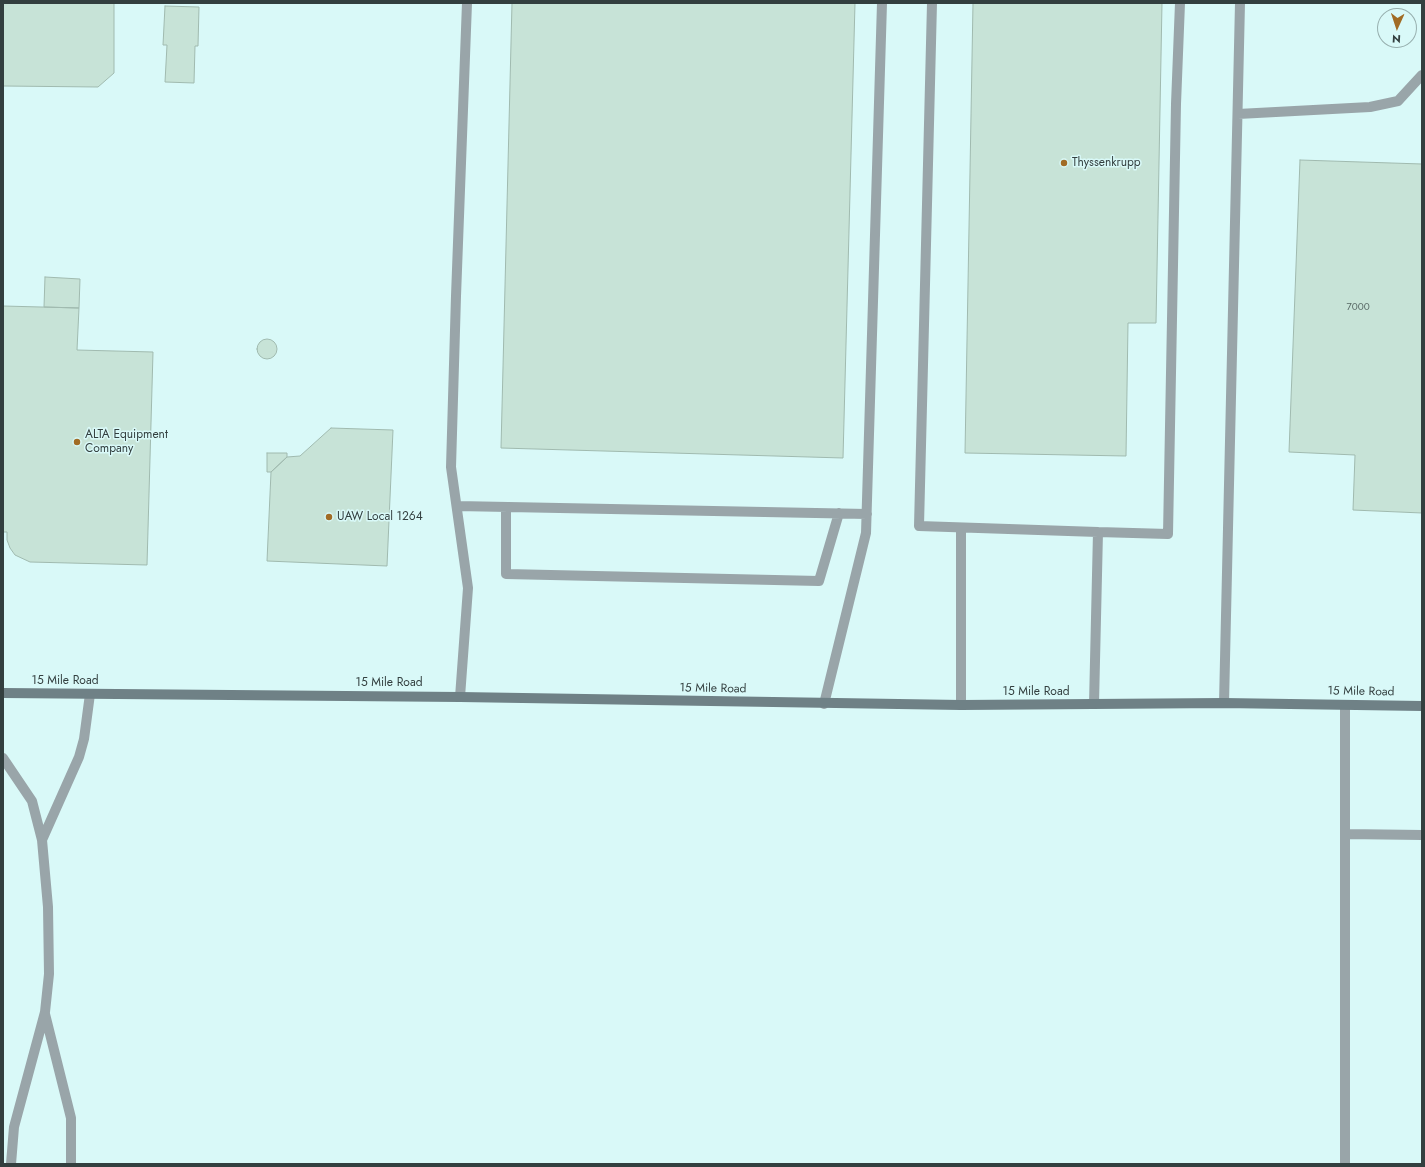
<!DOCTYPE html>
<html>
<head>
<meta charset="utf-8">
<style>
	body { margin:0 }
	#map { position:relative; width:1425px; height:1167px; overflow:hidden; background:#d9f9f8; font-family:Jost,sans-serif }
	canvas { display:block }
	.frame { position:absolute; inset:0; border:4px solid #333f3f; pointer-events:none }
	.north { position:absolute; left:1377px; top:8px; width:40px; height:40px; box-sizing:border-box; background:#d9f9f8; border:1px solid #97afae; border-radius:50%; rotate:183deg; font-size:11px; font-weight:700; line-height:16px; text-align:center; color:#333f3f }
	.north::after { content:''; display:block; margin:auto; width:14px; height:18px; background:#a16c25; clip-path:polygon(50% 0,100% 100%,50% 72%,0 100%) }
</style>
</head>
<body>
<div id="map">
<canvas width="1425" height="1167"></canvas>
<div class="frame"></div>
<div class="north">N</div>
</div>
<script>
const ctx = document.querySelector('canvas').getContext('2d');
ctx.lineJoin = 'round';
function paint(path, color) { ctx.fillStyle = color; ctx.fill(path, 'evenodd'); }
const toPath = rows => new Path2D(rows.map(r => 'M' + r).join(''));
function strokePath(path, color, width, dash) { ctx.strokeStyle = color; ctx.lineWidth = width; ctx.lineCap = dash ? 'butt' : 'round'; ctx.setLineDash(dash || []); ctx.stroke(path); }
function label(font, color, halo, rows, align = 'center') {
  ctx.font = font + ' Jost,sans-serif'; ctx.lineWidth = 3; ctx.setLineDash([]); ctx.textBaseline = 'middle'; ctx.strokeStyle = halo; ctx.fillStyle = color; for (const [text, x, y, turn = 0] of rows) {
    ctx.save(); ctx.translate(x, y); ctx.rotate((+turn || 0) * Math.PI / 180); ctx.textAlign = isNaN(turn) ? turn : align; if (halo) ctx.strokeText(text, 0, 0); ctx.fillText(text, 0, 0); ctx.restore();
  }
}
const building = toPath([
	[3,3,114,3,114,73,98,87,3,86,3,3],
	[512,3,855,3,843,458,501,448,512,3],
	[973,3,1162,3,1156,323,1128,323,1126,456,965,453,973,3],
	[165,6,199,7,198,46,195,46,194,83,165,82,167,45,163,45,165,6],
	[1300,160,1422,164,1422,513,1353,510,1355,455,1289,452,1300,160],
	[45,277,80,279,79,308,44,307,45,277],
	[3,306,79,308,77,350,153,352,147,565,30,562,15,555,10,548,7,540,7,532,3,532,3,306],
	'257 349a10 10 0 1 1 20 0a10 10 0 1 1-20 0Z',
	[331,428,393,430,387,566,267,561,271,472,287,457,300,456,331,428],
	[267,453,287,453,287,457,271,472,267,472,267,453]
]);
paint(building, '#c7e3d7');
strokePath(building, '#a0baaf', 1);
strokePath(toPath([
	[932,3,919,526,1098,532],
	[1238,114,1370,107,1398,101,1422,75],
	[457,506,867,514],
	[506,507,506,574,819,581,839,513],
	[460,697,468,588,451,467,456,296,467,3],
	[1224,703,1240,3],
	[824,704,866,533,882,3],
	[1094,704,1098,532,1168,534,1176,104,1180,3],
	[961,705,961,528],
	[3,758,32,801,42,840,48,907,49,974,45,1012,14,1127,11,1164],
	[1345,834,1422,835],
	[42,840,79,757,84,739,90,694],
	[45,1014,71,1118,71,1164],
	[1345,1164,1345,705]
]), '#99a5a9', 10);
strokePath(toPath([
	[3,693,460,697,961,705,1224,703,1422,706]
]), '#6f8186', 10);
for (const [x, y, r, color] of [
	[1064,163,4,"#a16c25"],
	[77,442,4,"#a16c25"],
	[329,517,4,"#a16c25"]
]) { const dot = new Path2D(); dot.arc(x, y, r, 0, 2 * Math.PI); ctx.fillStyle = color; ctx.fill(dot); strokePath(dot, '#d9f9f8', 1.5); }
label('10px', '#586865', null, [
	["7000",1358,308]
]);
label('12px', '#333f3f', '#d9f9f8', [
	["Thyssenkrupp",1072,163],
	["ALTA Equipment",85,435],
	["Company",85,449],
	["UAW Local 1264",337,517]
], 'left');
label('12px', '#333f3f', '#d9f9f8', [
	["15 Mile Road",65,681],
	["15 Mile Road",389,683],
	["15 Mile Road",713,689,1],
	["15 Mile Road",1036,692],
	["15 Mile Road",1361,692,1]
]);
</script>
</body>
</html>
